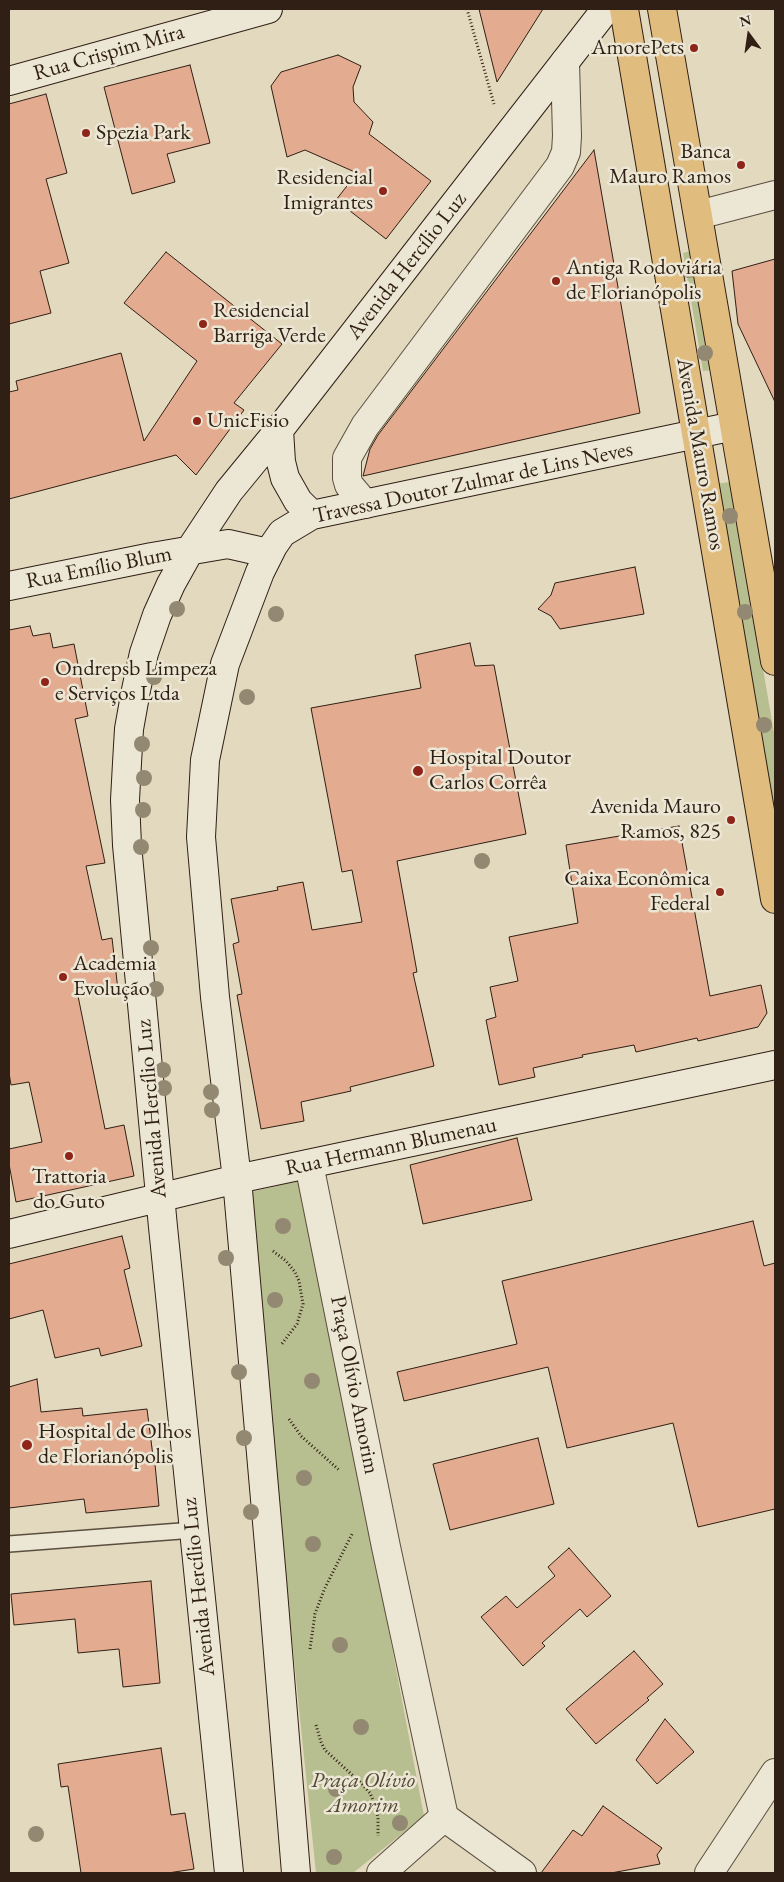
<!DOCTYPE html>
<html>
<head>
<meta charset="utf-8">
<style>
	body { margin:0 }
	#map { position:relative; width:784px; height:1882px; overflow:hidden; background:#e2d9be; font-family:"EB Garamond",serif }
	canvas { display:block }
	.frame { position:absolute; inset:0; border:10px solid #301f14; pointer-events:none }
	.north { position:absolute; left:724px; top:10px; width:50px; height:50px; -webkit-text-stroke:4px #ece6d5; paint-order:stroke; rotate:346deg; font-size:14px; font-weight:700; line-height:20px; text-align:center; color:#301f14 }
	.north::after { content:''; display:block; margin:auto; width:18px; height:22px; background:#301f14; clip-path:polygon(50% 0,100% 100%,50% 72%,0 100%) }
</style>
</head>
<body>
<div id="map">
<canvas width="784" height="1882"></canvas>
<div class="frame"></div>
<div class="north">N</div>
</div>
<script>
const ctx = document.querySelector('canvas').getContext('2d');
ctx.lineJoin = 'round';
function paint(path, color) { ctx.fillStyle = color; ctx.fill(path, 'evenodd'); }
const toPath = rows => new Path2D(rows.map(r => 'M' + r).join(''));
function strokePath(path, color, width, dash) { ctx.strokeStyle = color; ctx.lineWidth = width; ctx.lineCap = dash ? 'butt' : 'round'; ctx.setLineDash(dash || []); ctx.stroke(path); }
function label(font, color, halo, rows, align = 'center') {
  ctx.font = font + ' "EB Garamond",serif'; ctx.lineWidth = 5; ctx.setLineDash([]); ctx.textBaseline = 'middle'; ctx.strokeStyle = halo; ctx.fillStyle = color; for (const [text, x, y, turn = 0] of rows) {
    ctx.save(); ctx.translate(x, y); ctx.rotate((+turn || 0) * Math.PI / 180); ctx.textAlign = isNaN(turn) ? turn : align; if (halo) ctx.strokeText(text, 0, 0); ctx.fillText(text, 0, 0); ctx.restore();
  }
}
paint(toPath([
	[691,251,712,370,703,371,683,253],
	[731,482,775,739,775,829,715,484],
	[303,1180,424,1816,353,1873,316,1873,246,1193]
]), '#b7be8f');
const building = toPath([
	[479,9,543,9,497,82,479,9],
	[338,55,361,66,353,87,354,102,373,122,369,134,431,181,386,239,336,200,357,173,305,150,287,157,271,86,281,72,338,55],
	[190,65,210,143,167,154,175,182,132,194,104,87,190,65],
	[46,94,67,173,46,179,69,263,40,271,51,313,9,324,9,104,46,94],
	[594,150,640,413,363,476,370,449,378,435,594,150],
	[166,252,282,344,234,403,244,410,196,475,176,455,9,499,9,392,18,390,16,381,121,353,144,441,197,361,124,303,166,252],
	[775,259,775,402,738,324,732,271,775,259],
	[635,567,644,614,560,629,551,616,538,609,551,595,555,583,635,567],
	[30,626,33,636,50,633,53,648,74,644,88,716,75,719,105,863,86,866,102,940,112,938,118,990,78,996,105,1129,124,1125,134,1176,16,1202,9,1164,9,1149,42,1142,29,1082,11,1085,9,1073,9,630,30,626],
	[470,643,475,666,494,665,526,834,397,861,417,972,413,973,434,1066,350,1087,351,1091,301,1102,304,1121,261,1129,237,995,242,994,233,944,239,942,231,899,278,890,277,887,303,882,312,930,362,922,352,870,342,872,311,708,421,688,415,655,470,643],
	[679,826,710,996,761,985,767,1013,758,1027,698,1041,697,1038,636,1052,634,1045,582,1055,583,1057,533,1068,535,1077,499,1085,486,1020,496,1017,490,987,518,981,509,937,578,923,566,845,679,826],
	[517,1138,532,1200,423,1224,410,1165,517,1138],
	[753,1221,764,1266,775,1263,775,1509,698,1527,673,1423,567,1448,548,1367,404,1401,397,1372,517,1344,502,1281,753,1221],
	[122,1236,130,1268,124,1270,142,1346,101,1356,99,1348,55,1358,43,1310,9,1319,9,1264,122,1236],
	[37,1379,41,1412,82,1408,83,1416,147,1409,154,1464,155,1464,159,1506,86,1513,84,1499,9,1508,9,1387,37,1379],
	[538,1438,554,1504,450,1530,433,1464,538,1438],
	[569,1548,611,1596,587,1617,580,1609,542,1643,545,1646,523,1666,481,1617,506,1596,517,1608,555,1576,548,1567,569,1548],
	[151,1581,160,1683,123,1687,119,1649,78,1653,75,1619,14,1625,11,1594,151,1581],
	[634,1651,663,1684,647,1698,649,1700,596,1744,566,1709,634,1651],
	[665,1719,694,1752,657,1784,636,1760,665,1719],
	[161,1748,171,1815,185,1813,194,1869,168,1873,81,1873,68,1786,61,1787,58,1764,161,1748],
	[603,1806,662,1848,657,1855,660,1864,611,1873,541,1873,573,1830,582,1836,603,1806]
]);
paint(building, '#e3ab8f');
strokePath(building, '#301f14', 1);
const lane = toPath([
	[9,1544,194,1530]
]);
const street = toPath([
	[698,215,775,195],
	[365,504,349,485,347,478,347,458,365,426,560,166,566,152,567,136,565,62],
	[309,1164,386,1547,444,1817],
	[444,1817,522,1873],
	[381,1873,444,1817],
	[709,1873,775,1773]
]);
const secondary = toPath([
	[9,81,268,9],
	[279,430,281,462,285,478,298,501,312,515],
	[9,586,152,557,228,544,259,551,266,558],
	[9,1234,237,1179,775,1065],
	[229,1873,163,1227,127,845,125,800,127,763,129,729,136,690,144,653,157,615,171,584,190,550,229,491,279,430,606,9],
	[296,1873,272,1579,237,1179,215,997,201,837,205,760,225,664,260,572,273,546,282,533,312,515,734,426]
]);
const primary = toPath([
	[624,9,775,899],
	[662,9,775,661]
]);
strokePath(lane, '#5c4e3e', 18);
strokePath(street, '#5c4e3e', 30);
strokePath(secondary, '#301f14', 30);
strokePath(primary, '#301f14', 30);
strokePath(toPath([
	[467,9,494,104],
	[273,1251,286,1261,295,1272,299,1281,303,1304,297,1324,281,1345],
	[289,1419,301,1436,339,1470],
	[310,1649,315,1614,324,1590,352,1534],
	[316,1725,321,1742,325,1750,361,1783,370,1793,375,1805,378,1818,378,1836]
]), '#301f14', 3, [1, 2.5]);
strokePath(lane, '#ece6d5', 15);
strokePath(street, '#ece6d5', 28);
strokePath(secondary, '#ece6d5', 28);
strokePath(primary, '#e1bc7f', 28);
ctx.fillStyle = '#938972';
for (const [x, y] of [
	[689,270],
	[705,353],
	[730,516],
	[177,609],
	[745,612],
	[276,614],
	[154,677],
	[247,697],
	[764,725],
	[142,744],
	[144,778],
	[143,810],
	[141,847],
	[482,861],
	[151,948],
	[156,989],
	[163,1070],
	[164,1088],
	[211,1092],
	[212,1110],
	[283,1226],
	[226,1258],
	[275,1300],
	[239,1372],
	[312,1381],
	[244,1438],
	[304,1478],
	[251,1512],
	[313,1544],
	[340,1645],
	[361,1727],
	[336,1789],
	[400,1823],
	[36,1834],
	[334,1857]
]) { ctx.beginPath(); ctx.arc(x, y, 8, 0, 2 * Math.PI); ctx.fill(); }
for (const [x, y, r, color] of [
	[694,48,5,"#8f2418"],
	[86,133,5,"#8f2418"],
	[741,165,5,"#8f2418"],
	[383,191,5,"#8f2418"],
	[556,281,5,"#8f2418"],
	[203,324,5,"#8f2418"],
	[197,421,5,"#8f2418"],
	[45,682,5,"#8f2418"],
	[418,771,6,"#8f2418"],
	[731,820,5,"#8f2418"],
	[720,892,5,"#8f2418"],
	[63,977,5,"#8f2418"],
	[69,1156,5,"#8f2418"],
	[27,1445,6,"#8f2418"]
]) { const dot = new Path2D(); dot.arc(x, y, r, 0, 2 * Math.PI); ctx.fillStyle = color; ctx.fill(dot); strokePath(dot, '#ece6d5', 2); }
label('22px', '#301f14', '#ece6d5', [
	["AmorePets",684,48,"right"],
	["Spezia Park",96,133],
	["Banca",731,152,"right"],
	["Mauro Ramos",731,177,"right"],
	["Residencial",373,178,"right"],
	["Imigrantes",373,203,"right"],
	["Antiga Rodoviária",566,268],
	["de Florianópolis",566,293],
	["Residencial",213,311],
	["Barriga Verde",213,336],
	["UnicFisio",207,421],
	["Ondrepsb Limpeza",55,669],
	["e Serviços Ltda",55,694],
	["Hospital Doutor",429,758],
	["Carlos Corrêa",429,783],
	["Avenida Mauro",721,807,"right"],
	["Ramos, 825",721,832,"right"],
	["Caixa Econômica",710,879,"right"],
	["Federal",710,904,"right"],
	["Academia",73,964],
	["Evolução",73,989],
	["Trattoria",69,1177,"center"],
	["do Guto",69,1202,"center"],
	["Hospital de Olhos",38,1432],
	["de Florianópolis",38,1457]
], 'left');
label('22px', '#301f14', '#ece6d5', [
	["Rua Crispim Mira",109,53,-16],
	["Avenida Hercílio Luz",407,266,-52],
	["Avenida Mauro Ramos",700,454,80],
	["Travessa Doutor Zulmar de Lins Neves",473,483,-12],
	["Rua Emílio Blum",99,568,-11],
	["Avenida Hercílio Luz",152,1109,-95],
	["Rua Hermann Blumenau",391,1147,-12],
	["Praça Olívio Amorim",354,1385,79],
	["Avenida Hercílio Luz",199,1587,-96]
]);
label('italic 22px', '#524733', '#ece6d5', [
	["Praça Olívio",363,1781],
	["Amorim",363,1806]
]);
</script>
</body>
</html>
